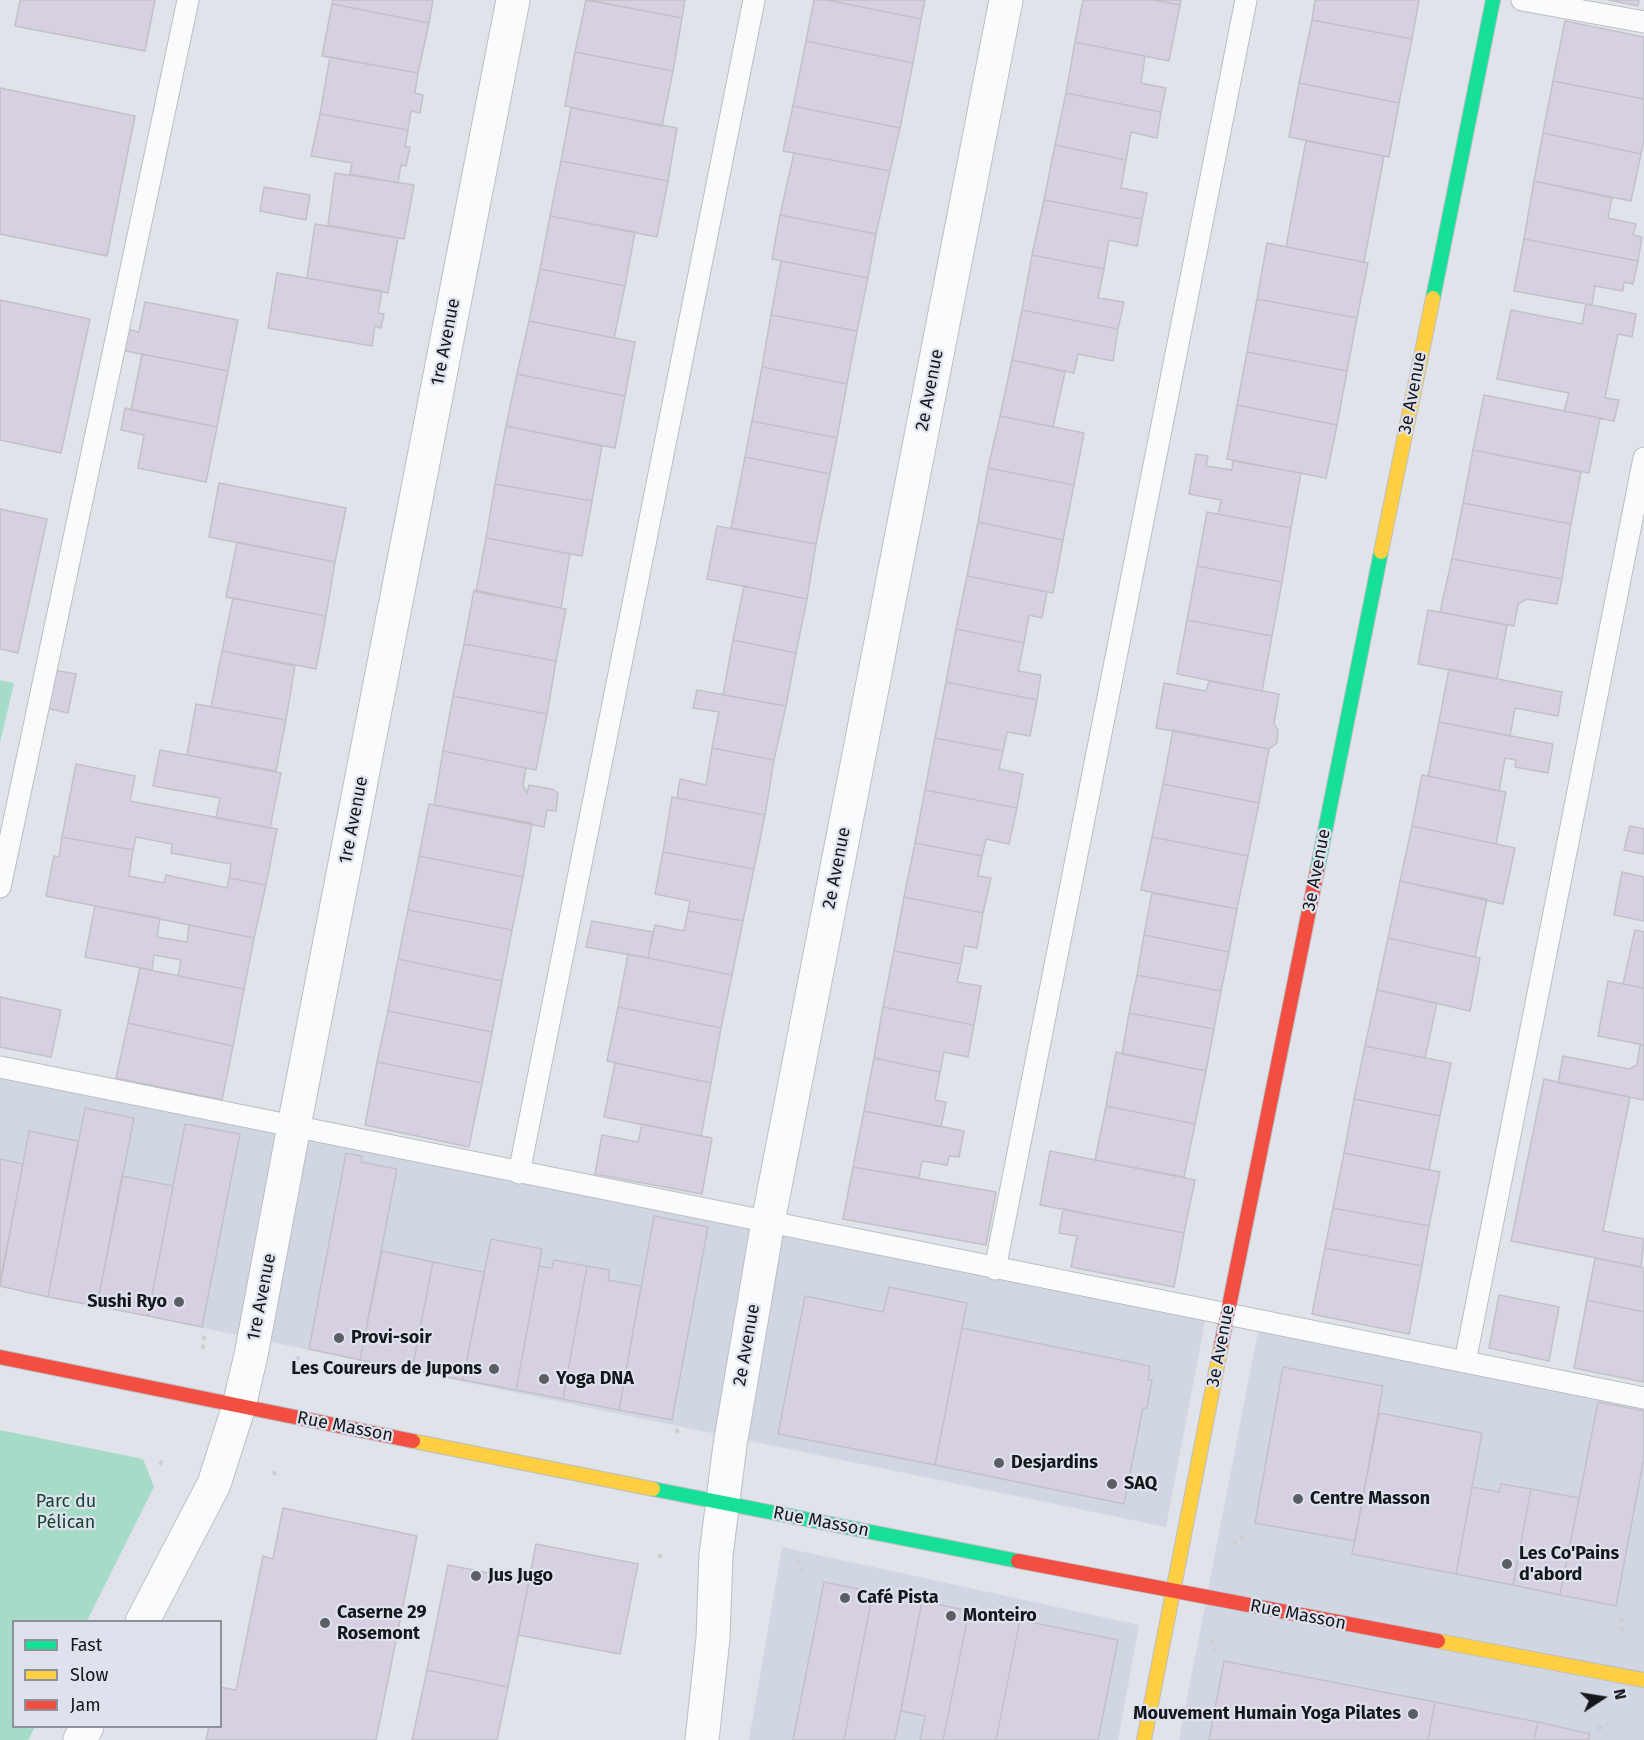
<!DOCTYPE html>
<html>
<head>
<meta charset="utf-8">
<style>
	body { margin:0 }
	#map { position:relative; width:1644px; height:1740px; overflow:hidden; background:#e0e3ea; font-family:"Fira Sans",sans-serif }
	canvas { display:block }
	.legend { position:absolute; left:12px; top:1620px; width:210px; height:108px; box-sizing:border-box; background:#dde2ed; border:2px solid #8d9199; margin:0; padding:8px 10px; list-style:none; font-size:18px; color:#15171b }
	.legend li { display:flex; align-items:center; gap:12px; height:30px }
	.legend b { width:30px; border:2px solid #8d9199 }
	.north { position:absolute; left:1572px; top:1668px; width:60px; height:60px; -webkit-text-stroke:4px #dde2ed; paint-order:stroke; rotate:78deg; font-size:16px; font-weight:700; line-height:24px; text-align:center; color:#15171b }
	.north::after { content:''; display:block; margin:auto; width:21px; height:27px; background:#15171b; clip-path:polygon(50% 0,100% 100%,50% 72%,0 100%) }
</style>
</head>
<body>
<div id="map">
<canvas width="1644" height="1740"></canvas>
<ul class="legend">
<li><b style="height:8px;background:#16e098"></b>Fast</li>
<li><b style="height:8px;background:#ffcf43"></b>Slow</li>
<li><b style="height:8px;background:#f24e42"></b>Jam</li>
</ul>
<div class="north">N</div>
</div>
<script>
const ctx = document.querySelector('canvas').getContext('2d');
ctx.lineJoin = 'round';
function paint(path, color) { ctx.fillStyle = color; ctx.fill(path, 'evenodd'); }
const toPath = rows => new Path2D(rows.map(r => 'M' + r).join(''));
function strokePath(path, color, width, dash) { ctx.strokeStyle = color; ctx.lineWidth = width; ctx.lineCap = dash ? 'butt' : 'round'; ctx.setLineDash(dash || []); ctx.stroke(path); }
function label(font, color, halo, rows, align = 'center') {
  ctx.font = font + ' "Fira Sans",sans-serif'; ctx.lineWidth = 4.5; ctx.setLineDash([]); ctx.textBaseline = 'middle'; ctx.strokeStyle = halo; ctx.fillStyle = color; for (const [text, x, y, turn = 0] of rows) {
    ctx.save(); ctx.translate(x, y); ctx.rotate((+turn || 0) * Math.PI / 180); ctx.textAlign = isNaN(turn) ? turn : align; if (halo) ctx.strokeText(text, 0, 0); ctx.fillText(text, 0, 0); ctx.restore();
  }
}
paint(toPath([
	[0,1067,1208,1306,1166,1527,0,1286],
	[1259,1326,1644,1401,1644,1740,1179,1740],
	[782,1547,1139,1625,1118,1740,749,1740]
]), '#d1d6e3');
paint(toPath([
	[0,680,14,683,0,743],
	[0,1430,143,1459,154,1487,87,1621,14,1622,14,1726,35,1727,28,1740,0,1740]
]), '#a6dcc7');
const building = toPath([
	[20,0,155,0,145,51,15,26,20,0],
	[333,0,433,0,429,23,332,4,333,0],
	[586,0,682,18,673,71,575,52,586,0],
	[589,0,685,0,682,18,589,0],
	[814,0,827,0,921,19,913,63,806,41,814,0],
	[827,0,925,0,921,19,827,0],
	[1083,0,1153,0,1180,5,1169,61,1075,42,1083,0],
	[1153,0,1181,0,1180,5,1153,0],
	[1315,0,1419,0,1412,39,1312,20,1315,0],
	[1609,0,1639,0,1638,6,1609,0],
	[332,4,429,23,418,73,322,56,332,4],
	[1312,20,1412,39,1399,103,1299,83,1312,20],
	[1565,21,1644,37,1644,99,1553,81,1565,21],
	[806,41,913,63,900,128,793,106,806,41],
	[1075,42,1145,56,1141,83,1166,88,1161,112,1066,93,1075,42],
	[575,52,673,71,662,126,565,106,575,52],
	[330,57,418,73,415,93,423,95,420,113,411,111,408,130,320,114,330,57],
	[1553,81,1644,99,1644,141,1641,154,1543,133,1553,81],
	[1299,83,1399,103,1389,157,1289,137,1299,83],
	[0,88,135,116,107,256,0,234,0,88],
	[1066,93,1161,112,1157,138,1131,132,1126,160,1055,145,1066,93],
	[793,106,900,128,890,171,783,151,793,106],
	[571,108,677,128,668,181,561,161,571,108],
	[320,114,408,130,405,147,410,147,406,166,401,165,398,183,350,174,352,163,311,156,320,114],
	[1543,133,1641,154,1631,201,1534,181,1543,133],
	[1306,141,1384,156,1364,262,1286,247,1306,141],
	[1055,145,1126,160,1121,188,1147,193,1142,219,1044,200,1055,145],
	[794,153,890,171,876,234,780,215,794,153],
	[561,161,668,181,657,237,550,216,561,161],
	[335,173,414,185,404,239,328,225,335,173],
	[1534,181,1612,198,1608,218,1636,224,1633,235,1642,237,1638,261,1524,239,1534,181],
	[264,187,310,195,306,220,260,211,264,187],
	[1044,200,1142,219,1137,246,1109,240,1104,269,1032,255,1044,200],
	[780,215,876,234,868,278,772,259,780,215],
	[550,216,635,232,625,286,540,269,550,216],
	[315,224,398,238,388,293,307,278,315,224],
	[1524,239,1638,261,1633,284,1624,282,1623,291,1595,286,1592,305,1514,291,1524,239],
	[1267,243,1368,263,1357,318,1257,299,1267,243],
	[1032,255,1104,269,1098,298,1124,302,1118,329,1022,310,1032,255],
	[781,261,868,278,857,331,771,315,781,261],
	[540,269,625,286,614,338,529,321,540,269],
	[277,273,382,291,378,313,384,314,381,328,375,326,372,346,268,328,277,273],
	[1257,299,1357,318,1347,371,1247,352,1257,299],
	[0,300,90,319,61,453,0,440,0,300],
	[145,302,238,320,228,371,121,350,125,329,139,332,145,302],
	[1586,304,1636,314,1632,337,1618,334,1605,398,1619,400,1614,421,1564,411,1569,393,1497,379,1511,310,1582,324,1586,304],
	[1022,310,1118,329,1113,361,1078,354,1074,373,1012,360,1022,310],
	[771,315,857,331,847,384,762,367,771,315],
	[529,321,635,342,625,396,517,374,529,321],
	[1247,352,1347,371,1337,425,1237,405,1247,352],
	[142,354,228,371,217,427,131,410,142,354],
	[1012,360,1065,372,1053,427,1000,416,1012,360],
	[762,367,847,384,837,438,752,421,762,367],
	[517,374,625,396,615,448,506,426,517,374],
	[1484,395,1600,418,1589,473,1473,450,1484,395],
	[1237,405,1337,425,1326,478,1227,459,1237,405],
	[125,408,217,427,206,482,138,468,144,435,121,430,125,408],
	[1000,416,1084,433,1074,485,988,468,1000,416],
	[752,421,837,438,830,474,745,457,752,421],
	[506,426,602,446,592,501,495,484,506,426],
	[1473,450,1581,472,1571,524,1463,503,1473,450],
	[1196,454,1208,456,1206,466,1232,470,1233,461,1301,473,1291,528,1218,514,1221,500,1189,494,1196,454],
	[745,457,830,474,816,544,731,528,745,457],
	[988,468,1074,485,1063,540,978,522,988,468],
	[219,483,346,508,335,562,209,537,219,483],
	[495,484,592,501,582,556,486,538,495,484],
	[1463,503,1571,524,1562,579,1452,559,1463,503],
	[0,509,47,519,18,653,0,649,0,509],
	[1207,512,1291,528,1282,582,1197,566,1207,512],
	[978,522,1063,540,1053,593,967,576,978,522],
	[717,526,816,544,807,599,707,579,717,526],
	[486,538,570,554,561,608,476,592,486,538],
	[237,542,335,562,326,616,226,597,237,542],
	[1452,559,1562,579,1557,604,1527,599,1518,604,1514,626,1440,612,1452,559],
	[1197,566,1282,582,1272,636,1187,620,1197,566],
	[967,576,1047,592,1042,618,1029,615,1024,643,956,629,967,576],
	[744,586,807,599,796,653,733,640,744,586],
	[474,590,566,609,556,661,464,644,474,590],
	[233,598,326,616,316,669,222,651,233,598],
	[1428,610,1507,625,1497,679,1418,664,1428,610],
	[1187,620,1272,636,1262,691,1177,674,1187,620],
	[956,629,1024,643,1018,671,1041,675,1037,700,946,682,956,629],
	[733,640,796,653,786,706,723,695,733,640],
	[464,644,556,661,547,714,453,696,464,644],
	[222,651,295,666,286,720,211,707,222,651],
	[1449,669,1562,692,1558,716,1515,708,1510,736,1439,722,1449,669],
	[54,670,76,674,68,713,46,708,54,670],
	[1209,681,1279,694,1274,723,1278,730,1277,743,1269,749,1156,728,1164,683,1206,691,1209,681],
	[946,682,1037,700,1030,736,1007,732,1003,751,935,738,946,682],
	[697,690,786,706,774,760,712,748,719,712,693,708,697,690],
	[453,696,547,714,536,770,443,751,453,696],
	[196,704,286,720,276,771,187,755,196,704],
	[1439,722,1553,744,1548,773,1515,767,1516,760,1505,758,1499,791,1428,776,1439,722],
	[1173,730,1269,749,1259,803,1163,784,1173,730],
	[935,738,1003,751,999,769,1023,774,1017,808,925,790,935,738],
	[712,748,774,760,765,815,677,798,680,779,706,785,712,748],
	[160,750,281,773,270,828,216,818,220,798,153,786,160,750],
	[443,751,526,768,523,785,527,793,529,785,552,789,558,793,556,811,547,810,544,827,434,805,443,751],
	[76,764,135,776,130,801,277,829,266,885,229,878,231,864,171,853,172,844,136,837,133,850,62,837,76,764],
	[1422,775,1506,792,1496,844,1412,826,1422,775],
	[1163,784,1259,803,1248,856,1152,837,1163,784],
	[925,790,1017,808,1009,844,986,839,982,856,915,843,925,790],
	[672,797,765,815,754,869,663,852,672,797],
	[429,804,532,823,523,877,419,856,429,804],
	[1412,826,1515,848,1503,904,1400,881,1412,826],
	[1630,826,1644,829,1644,854,1624,850,1630,826],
	[62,837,133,850,129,876,164,883,166,875,227,888,229,878,266,885,254,938,46,896,54,856,59,857,62,837],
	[1152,837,1248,856,1237,909,1141,890,1152,837],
	[915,843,982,856,978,876,991,878,983,913,904,897,915,843],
	[663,852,754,869,743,921,688,911,690,901,655,894,663,852],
	[419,856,523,877,512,930,408,910,419,856],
	[1622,872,1644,877,1644,921,1614,915,1622,872],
	[1400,881,1487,899,1475,957,1388,938,1400,881],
	[1152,893,1237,909,1229,952,1144,935,1152,893],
	[904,897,983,913,977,948,964,946,961,964,894,951,904,897],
	[95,906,160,918,157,937,187,942,189,925,254,938,244,989,178,976,181,960,154,955,152,970,85,957,95,906],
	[408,910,512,930,502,981,398,959,408,910],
	[688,911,743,921,732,975,648,958,655,925,684,931,688,911],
	[592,921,653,932,648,958,586,947,592,921],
	[1635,930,1644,932,1644,988,1623,984,1635,930],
	[1144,935,1229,952,1221,991,1137,975,1144,935],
	[1388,938,1480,958,1470,1011,1377,990,1388,938],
	[894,951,961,964,957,982,981,986,974,1025,883,1007,894,951],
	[628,954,732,975,721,1028,618,1007,628,954],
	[398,959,502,981,492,1032,388,1011,398,959],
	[140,968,244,989,233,1046,128,1023,140,968],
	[1137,975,1221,991,1214,1029,1129,1013,1137,975],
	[1608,981,1644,988,1644,1045,1598,1036,1608,981],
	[1377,990,1437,1003,1425,1058,1365,1046,1377,990],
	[0,997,61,1010,51,1057,0,1047,0,997],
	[618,1007,721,1028,711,1083,607,1061,618,1007],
	[883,1007,974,1025,968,1057,944,1052,940,1072,874,1058,883,1007],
	[388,1011,492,1032,482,1083,377,1062,388,1011],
	[1129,1013,1214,1029,1206,1071,1122,1054,1129,1013],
	[128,1023,233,1046,222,1100,116,1078,128,1023],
	[1640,1045,1644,1045,1644,1100,1558,1083,1563,1056,1629,1069,1637,1065,1640,1045],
	[1365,1046,1451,1063,1440,1116,1354,1099,1365,1046],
	[1116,1052,1206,1071,1195,1124,1106,1106,1116,1052],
	[874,1058,940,1072,935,1100,946,1102,941,1127,864,1111,874,1058],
	[377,1062,482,1083,469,1147,365,1125,377,1062],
	[615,1063,711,1083,701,1136,604,1117,615,1063],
	[1544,1079,1630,1097,1603,1231,1644,1239,1641,1267,1511,1241,1544,1079],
	[1354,1099,1440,1116,1429,1170,1344,1153,1354,1099],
	[1106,1106,1195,1124,1184,1177,1095,1160,1106,1106],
	[85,1108,134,1118,97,1306,48,1297,85,1108],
	[864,1111,964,1131,959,1157,949,1156,947,1165,922,1161,919,1178,853,1167,864,1111],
	[185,1124,240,1134,202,1327,148,1316,185,1124],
	[642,1124,712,1138,702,1194,595,1174,602,1135,638,1142,642,1124],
	[29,1131,78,1141,48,1297,0,1286,29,1131],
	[1050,1151,1195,1180,1184,1233,1040,1205,1050,1151],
	[346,1153,362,1156,361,1162,397,1169,360,1360,309,1349,346,1153],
	[1344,1153,1440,1172,1429,1226,1333,1208,1344,1153],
	[0,1159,23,1164,0,1282,0,1159],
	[853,1167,996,1192,986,1245,843,1219,853,1167],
	[122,1176,173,1186,148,1316,97,1306,122,1176],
	[1333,1208,1429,1226,1422,1266,1325,1248,1333,1208],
	[1063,1209,1184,1233,1174,1287,1071,1267,1077,1236,1059,1233,1063,1209],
	[654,1216,708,1227,672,1420,619,1410,654,1216],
	[491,1239,542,1249,516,1390,463,1380,491,1239],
	[1325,1248,1422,1266,1409,1334,1312,1314,1325,1248],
	[382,1251,433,1262,412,1370,360,1360,382,1251],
	[1595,1258,1644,1268,1644,1312,1587,1300,1595,1258],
	[554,1260,587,1266,563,1399,516,1390,539,1266,552,1268,554,1260],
	[433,1262,484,1272,463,1380,412,1370,433,1262],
	[587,1266,610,1270,608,1280,641,1286,619,1410,563,1399,587,1266],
	[889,1287,967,1303,935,1465,778,1434,805,1296,883,1312,889,1287],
	[1499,1295,1559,1307,1549,1361,1489,1348,1499,1295],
	[1587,1300,1644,1312,1644,1382,1574,1368,1587,1300],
	[962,1328,1150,1366,1148,1380,1152,1380,1147,1408,1143,1408,1124,1504,935,1465,962,1328],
	[1283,1367,1383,1386,1355,1541,1255,1523,1283,1367],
	[1598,1402,1644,1411,1644,1458,1616,1606,1560,1595,1598,1402],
	[1379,1413,1482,1433,1456,1574,1352,1554,1379,1413],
	[1501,1484,1531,1489,1513,1585,1456,1574,1472,1487,1499,1492,1501,1484],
	[1531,1489,1579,1498,1560,1595,1513,1585,1531,1489],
	[283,1508,417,1536,376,1740,206,1740,209,1726,220,1726,220,1687,236,1690,263,1556,273,1559,283,1508],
	[536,1544,638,1564,620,1654,518,1635,536,1544],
	[448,1565,529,1581,508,1687,427,1670,448,1565],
	[824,1582,873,1592,844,1740,793,1740,824,1582],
	[873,1592,922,1601,895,1740,844,1740,873,1592],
	[922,1601,969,1611,943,1740,920,1740,925,1716,901,1711,922,1601],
	[969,1611,1020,1620,996,1740,943,1740,969,1611],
	[1020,1620,1118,1640,1098,1740,996,1740,1020,1620],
	[1224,1661,1435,1702,1428,1740,1209,1740,1224,1661],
	[427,1670,508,1687,497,1740,412,1740,427,1670],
	[1435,1702,1538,1722,1534,1740,1428,1740,1435,1702],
	[1538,1722,1590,1734,1589,1740,1534,1740,1538,1722]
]);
paint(building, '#d7d0e0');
strokePath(building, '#c1c1c7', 1.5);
const lane = toPath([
	[1522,0,1644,22],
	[0,887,188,0],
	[0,1067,1644,1398],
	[519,1173,754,0],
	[995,1269,1246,0],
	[1465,1362,1644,458]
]);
const street = toPath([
	[142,1622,214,1484,239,1406,251,1355,294,1126,513,0],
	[80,1740,87,1726],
	[702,1740,713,1638,716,1555,730,1445,768,1222,1006,0]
]);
const fast = toPath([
	[1433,298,1493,0],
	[1317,871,1381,552],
	[653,1489,1018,1561]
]);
const slow = toPath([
	[1381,552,1433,298],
	[413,1441,653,1489],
	[1438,1641,1644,1680],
	[1144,1740,1221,1346]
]);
const jam = toPath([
	[1221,1346,1317,871],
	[0,1357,413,1441],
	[1018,1561,1438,1641]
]);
strokePath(lane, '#bcbec3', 23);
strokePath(street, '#bcbec3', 35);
strokePath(fast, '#bcbec3', 16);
strokePath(slow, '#bcbec3', 16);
strokePath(jam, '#bcbec3', 16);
strokePath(toPath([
	[203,1349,204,1336],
	[296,1360,302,1355],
	[676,1429,680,1437],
	[160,1465,164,1457],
	[274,1471,276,1479],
	[1233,1544,1245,1536],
	[658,1557,666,1553],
	[798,1560,802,1571],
	[1621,1618,1622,1632],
	[1212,1640,1215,1651],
	[1598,1729,1607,1724]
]), '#ccced0', 4, [4.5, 4.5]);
strokePath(lane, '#fafbfc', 21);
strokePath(street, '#fafbfc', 33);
strokePath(fast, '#16e098', 14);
strokePath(slow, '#ffcf43', 14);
strokePath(jam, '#f24e42', 14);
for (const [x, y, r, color] of [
	[179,1302,6,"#5c5e63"],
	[339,1338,6,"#5c5e63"],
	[494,1369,6,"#5c5e63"],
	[544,1379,6,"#5c5e63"],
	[999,1463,6,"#5c5e63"],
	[1112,1484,6,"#5c5e63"],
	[1298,1499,6,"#5c5e63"],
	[1507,1564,6,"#5c5e63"],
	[476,1576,6,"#5c5e63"],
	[845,1598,6,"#5c5e63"],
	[951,1616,6,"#5c5e63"],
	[325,1623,6,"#5c5e63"],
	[1413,1714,6,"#5c5e63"]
]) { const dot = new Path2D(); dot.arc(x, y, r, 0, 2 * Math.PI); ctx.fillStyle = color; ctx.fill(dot); strokePath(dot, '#dde2ed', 2); }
label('18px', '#15171b', '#dde2ed', [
	["1re Avenue",446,342,-79],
	["2e Avenue",930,390,-79],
	["3e Avenue",1413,393,-79],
	["1re Avenue",354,820,-79],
	["2e Avenue",837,868,-79],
	["3e Avenue",1317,870,-79],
	["1re Avenue",262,1297,-79],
	["2e Avenue",747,1345,-80],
	["3e Avenue",1221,1346,-79],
	["Rue Masson",345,1427,11],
	["Rue Masson",821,1522,11],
	["Rue Masson",1298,1615,11]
]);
label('bold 18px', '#15171b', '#dde2ed', [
	["Sushi Ryo",167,1302,"right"],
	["Provi-soir",351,1338],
	["Les Coureurs de Jupons",482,1369,"right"],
	["Yoga DNA",556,1379],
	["Desjardins",1011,1463],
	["SAQ",1124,1484],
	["Centre Masson",1310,1499],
	["Les Co'Pains",1519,1554],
	["d'abord",1519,1575],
	["Jus Jugo",488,1576],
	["Café Pista",857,1598],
	["Caserne 29",337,1613],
	["Rosemont",337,1634],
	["Monteiro",963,1616],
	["Mouvement Humain Yoga Pilates",1401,1714,"right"]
], 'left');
label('18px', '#144531', '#dde2ed', [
	["Parc du",66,1502],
	["Pélican",66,1523]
]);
</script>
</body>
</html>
